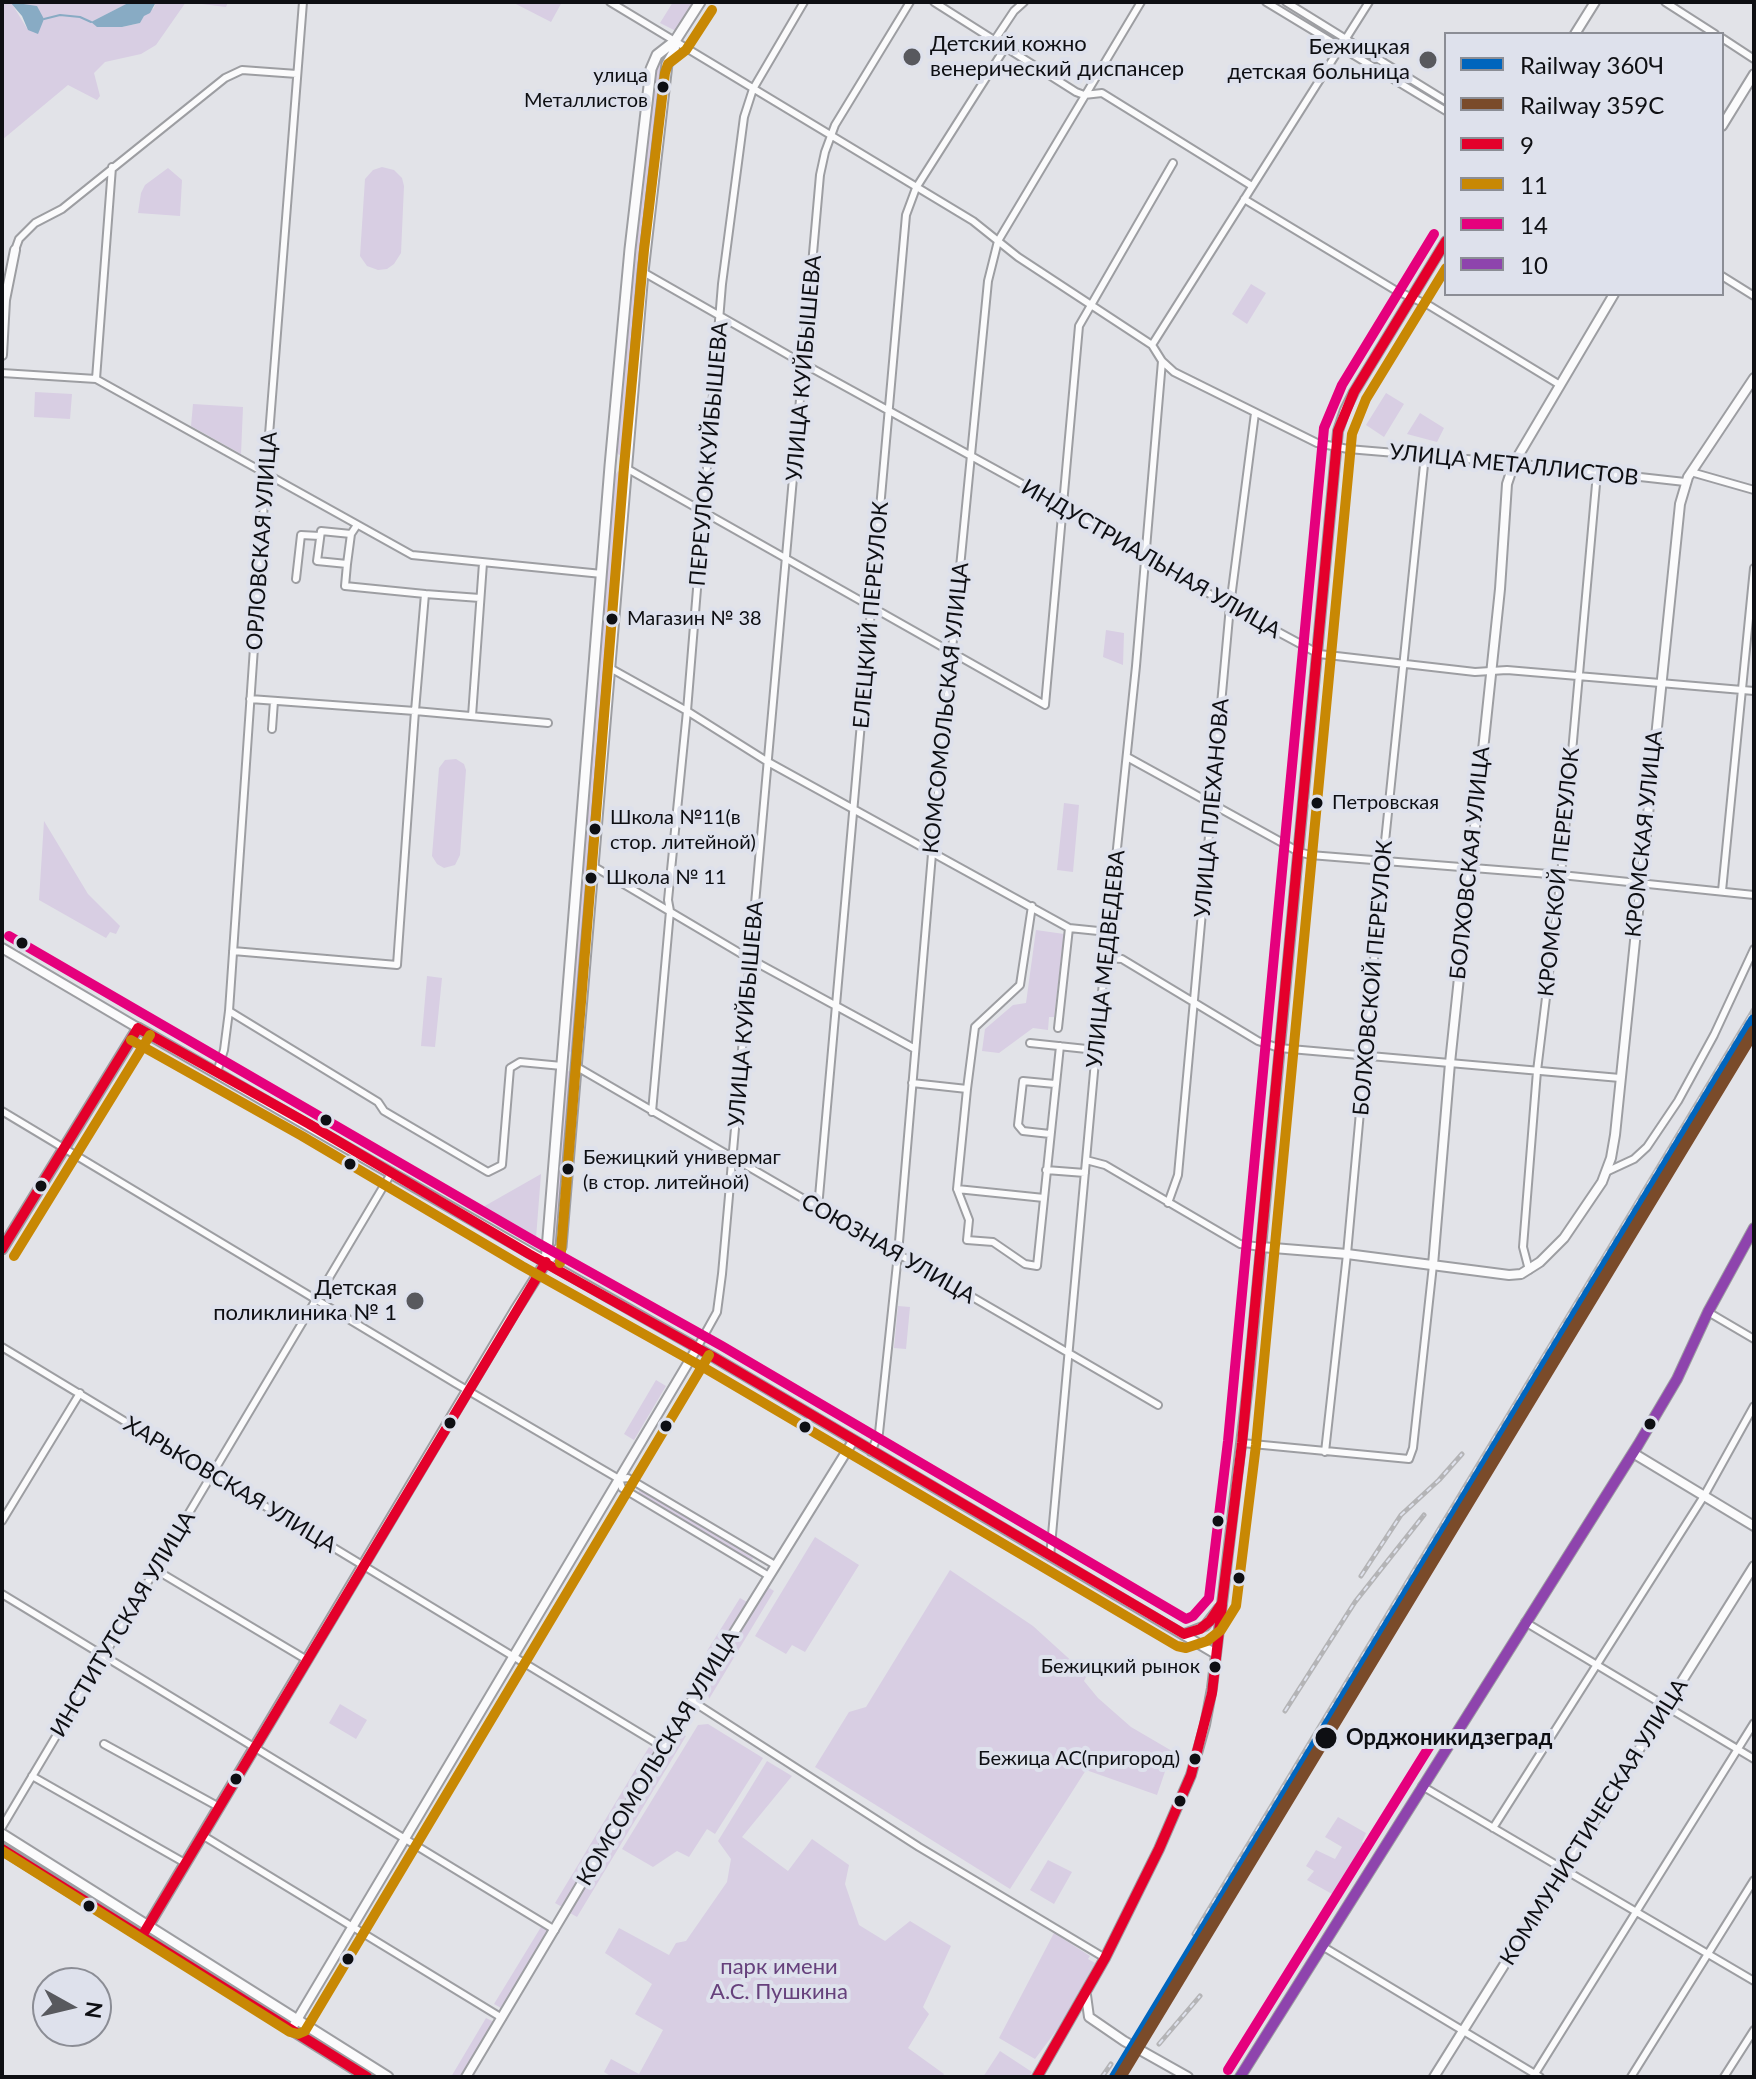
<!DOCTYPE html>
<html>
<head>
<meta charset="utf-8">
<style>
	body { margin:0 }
	#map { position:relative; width:1756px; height:2079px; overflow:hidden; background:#e2e3e8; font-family:Lato,sans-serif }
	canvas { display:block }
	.frame { position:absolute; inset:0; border:4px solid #0e0f13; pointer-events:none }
	.legend { position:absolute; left:1444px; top:32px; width:280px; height:264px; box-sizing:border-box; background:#dee1ec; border:2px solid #8b8d95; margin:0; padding:10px 14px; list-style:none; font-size:24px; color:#0e0f13 }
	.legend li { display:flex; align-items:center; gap:16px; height:40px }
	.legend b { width:40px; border:2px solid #8b8d95 }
	.north { position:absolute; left:32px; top:1967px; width:80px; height:80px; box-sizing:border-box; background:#dee1ec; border:2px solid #8b8d95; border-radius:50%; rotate:98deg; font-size:22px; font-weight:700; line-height:32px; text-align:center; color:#0e0f13 }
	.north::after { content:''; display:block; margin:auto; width:28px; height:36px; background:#58595e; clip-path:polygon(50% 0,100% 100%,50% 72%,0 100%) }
</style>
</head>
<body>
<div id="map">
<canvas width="1756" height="2079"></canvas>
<div class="frame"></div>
<ul class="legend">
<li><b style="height:10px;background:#0065bd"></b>Railway 360Ч</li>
<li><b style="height:10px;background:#7a4b2a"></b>Railway 359С</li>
<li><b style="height:10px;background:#e4002b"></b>9</li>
<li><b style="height:10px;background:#c88804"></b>11</li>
<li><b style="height:10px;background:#e5007d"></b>14</li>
<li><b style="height:10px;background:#8e44ad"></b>10</li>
</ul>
<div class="north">N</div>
</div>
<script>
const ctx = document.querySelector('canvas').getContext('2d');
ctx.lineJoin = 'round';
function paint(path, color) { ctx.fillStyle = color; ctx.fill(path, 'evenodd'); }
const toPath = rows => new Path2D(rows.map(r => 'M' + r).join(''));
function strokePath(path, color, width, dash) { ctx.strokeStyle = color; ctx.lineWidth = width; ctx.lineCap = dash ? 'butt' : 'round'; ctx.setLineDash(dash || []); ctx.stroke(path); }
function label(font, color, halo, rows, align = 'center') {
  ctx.font = font + ' Lato,sans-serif'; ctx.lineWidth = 8; ctx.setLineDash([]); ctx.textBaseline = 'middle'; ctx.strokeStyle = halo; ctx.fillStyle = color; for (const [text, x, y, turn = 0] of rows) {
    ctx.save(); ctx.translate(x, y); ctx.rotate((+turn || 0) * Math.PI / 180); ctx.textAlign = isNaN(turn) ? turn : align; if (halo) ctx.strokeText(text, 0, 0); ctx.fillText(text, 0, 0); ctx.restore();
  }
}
paint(toPath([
	[2,2,12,4,28,30,20,2,131,2,91,22,98,27,122,27,140,23,144,15,154,8,156,2,228,2,226,7,186,2,156,45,141,54,105,62,94,73,100,96,97,100,68,85,2,140],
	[512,2,562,2,551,22],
	[673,2,700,2,680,33,660,23],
	[668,47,671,48,625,453,619,455,617,452,632,264,656,67],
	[382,167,394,170,402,178,404,186,401,253,394,264,387,269,378,270,367,266,360,256,365,179,373,170],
	[168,168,182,180,180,216,138,213,141,193,145,185],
	[1251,284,1266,293,1247,324,1232,314],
	[35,392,72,394,70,419,34,417],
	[1386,393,1404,404,1384,437,1366,425],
	[193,404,243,407,241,454,191,426],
	[1420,413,1444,428,1437,442,1407,434],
	[618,471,622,473,574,1052,572,1053,567,1050,614,477],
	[1106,630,1124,633,1123,665,1103,657],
	[456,759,464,764,466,770,460,855,455,865,444,868,437,864,432,856,439,768,445,760],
	[1064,803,1079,805,1073,872,1057,870],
	[44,821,88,894,120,926,116,934,110,932,106,938,39,900],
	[1036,930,1064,934,1054,1017,1049,1017,1048,1030,1033,1028,999,1053,982,1051,985,1029,1013,1005,1026,1003],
	[427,976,442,978,435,1047,421,1046],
	[569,1071,572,1072,557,1245,554,1247,551,1247,566,1072],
	[541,1174,536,1238,483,1207],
	[898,1306,910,1307,906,1349,894,1348],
	[656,1380,666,1386,634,1440,624,1434],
	[640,1489,753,1558,751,1561,638,1493],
	[815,1537,859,1565,805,1652,792,1645,786,1654,755,1636],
	[950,1570,1033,1626,1087,1675,1084,1681,1098,1698,1131,1727,1172,1751,1157,1795,1086,1770,1010,1889,815,1767,849,1712,866,1707],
	[768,1587,774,1591,709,1699,707,1687],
	[740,1598,747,1602,715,1655,707,1651],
	[340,1704,367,1720,356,1739,329,1723],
	[708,1724,763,1758,715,1834,707,1829,689,1857,677,1851,653,1867,622,1849,698,1725],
	[678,1732,686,1736,577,1917,570,1913],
	[649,1747,656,1751,562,1907,555,1903],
	[767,1761,792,1776,742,1837,788,1871,812,1839,849,1865,845,1884,859,1925,885,1941,910,1921,951,1946,923,2007,929,2014,908,2048,944,2074,942,2077,612,2077,604,2072,611,2059,639,2074,663,2030,635,2014,652,1984,605,1953,619,1928,669,1955,676,1943,686,1941,727,1882,731,1859,718,1841],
	[1338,1817,1366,1833,1362,1842,1371,1848,1341,1899,1307,1880,1314,1871,1306,1866,1316,1850,1335,1859,1342,1847,1325,1837],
	[1048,1860,1072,1872,1054,1904,1030,1890],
	[541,1927,548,1931,501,2008,494,2004],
	[1054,1933,1090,1956,1088,1959,1095,1963,1059,2027,1035,2059,999,2038],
	[486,2018,494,2022,461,2077,451,2077],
	[1000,2051,1032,2072,1029,2077,983,2077]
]), '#d8cee3');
paint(toPath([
	[10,2,37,6,44,19,38,34,28,30,22,16],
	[130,2,156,2,150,13,144,16,140,23,122,27,97,27,91,22]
]), '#88abc4');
strokePath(toPath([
	[44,19,60,15,80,17,91,22]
]), '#88abc4', 2);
const street = toPath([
	[610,2,973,221,1018,257,1152,345,1162,361,1174,372,1317,443,1348,449,1514,463,1685,482],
	[934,2,1076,92,1084,95,1102,93,1252,186],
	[1266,2,1446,111],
	[1286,2,1446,101],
	[1665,2,1715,34],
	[1722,38,1754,59],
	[994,41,1014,11,1024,2],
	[1244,199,1395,290,1430,306,1560,385],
	[15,250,19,239,35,223,62,209,225,78,242,70,297,74],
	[643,272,804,364,1062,506,1230,606,1319,654,1475,672,1507,670,1754,691],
	[1722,276,1754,296],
	[1152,345,1369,2],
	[2,373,96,379,412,555,602,574],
	[96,379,112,167],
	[626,468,1045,705,1079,326,1173,163],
	[1691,472,1754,490],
	[351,534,321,531,317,561,347,564,345,586,425,594],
	[347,564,351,534,357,525],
	[296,579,301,535,320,536],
	[610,668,687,711,768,762,1069,928,1108,932],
	[250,699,415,711,425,594,480,598],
	[472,716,483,563],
	[272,729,274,701],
	[1127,757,1299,852,1310,855,1561,875,1754,895],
	[593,866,750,959,915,1049],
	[1722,891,1754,568],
	[233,951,397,965,415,711,548,723],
	[1105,958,1122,959,1258,1041,1279,1048,1620,1078],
	[229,1011,378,1102,384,1111,488,1172,502,1165,510,1068,520,1062,562,1066],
	[1058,1028,1069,928],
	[1030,1043,1096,1050],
	[577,1067,1158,1405],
	[217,1072,224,1050,229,1011,266,473,303,2],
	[912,1083,967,1089,957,1189,1044,1198],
	[967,1089,975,1027,1020,985,1032,906],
	[2,1111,455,1383,619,1479,628,1478,775,1565],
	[652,1112,670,911,668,900,687,711,722,284,744,117,753,89,804,2],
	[1050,1134,1023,1131,1018,1125,1023,1081,1055,1084],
	[1086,1160,1105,1165,1240,1244,1261,1247],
	[1046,1170,1085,1173],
	[1606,1172,1634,1159,1647,1147,1678,1101,1714,1035,1754,949],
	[957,1189,969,1220,967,1240,993,1242,1025,1264,1037,1266,1060,1046],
	[1168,1203,1178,1175,1230,606,1255,413],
	[818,1208,906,215,916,188,1005,48],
	[1529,1270,1523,1247,1537,1071,1561,875,1597,473],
	[1708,1312,1754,1339],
	[2,1347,663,1747],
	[697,1348,717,1312,722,1274,820,175,825,152,835,125,910,2],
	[1242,1443,1409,1459,1413,1448,1433,1265],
	[871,1452,879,1433,898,1254,932,854,988,281,998,241,1141,2],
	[1325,1452,1347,1254,1383,861,1425,455],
	[619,1479,622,1488,769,1576],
	[2,1521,80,1393],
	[1050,1557,1096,1050,1136,666,1162,361],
	[156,1570,307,1660],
	[2,1594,555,1930],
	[1525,1622,1754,1759],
	[692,1701,919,1847,1105,1958],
	[104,1744,219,1807],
	[32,1776,185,1863],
	[1422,1786,1754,1981],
	[2,1827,392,1172],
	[1493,1828,1704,1496,1754,1406],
	[202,1835,502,2018],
	[1322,1946,1540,2077],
	[1533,2077,1754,1723],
	[1631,2077,1754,1880],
	[1724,2077,1754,2030]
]);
const secondary = toPath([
	[1575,34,1595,2],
	[1722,126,1754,74],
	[2,355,5,300,15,250],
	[2,948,138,1028],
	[1261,1247,1347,1254,1509,1275,1521,1274,1540,1262,1564,1238,1602,1182,1611,1158,1615,1135,1680,504,1688,477,1754,378],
	[546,1262,715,1358,1216,1654],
	[1433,1265,1450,1063,1500,589,1507,484,1514,463,1614,294],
	[1633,1453,1754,1526],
	[1184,1634,1205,1626,1219,1608],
	[1086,1995,1089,2017,1124,2041,1188,2077],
	[291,2030,697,1348],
	[466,2077,663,1747,853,1441],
	[1037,2077,1105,1958,1159,1849,1191,1775,1205,1725,1212,1688,1248,1385,1338,431,1345,410,1354,392,1446,241],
	[1240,2077,1638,1445,1677,1379,1708,1312,1754,1228],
	[1434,2077,1754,1566]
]);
const primary = toPath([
	[2,1249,138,1028,546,1262],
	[546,1262,610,466,630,249,651,69,657,55,675,41,700,2],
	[2,1834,388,2077],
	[2,1849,367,2077],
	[142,1936,515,1311,546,1262,561,1247,643,272,667,64,674,52,675,41]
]);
strokePath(street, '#9d9ea2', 10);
strokePath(secondary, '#9d9ea2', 12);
strokePath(primary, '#9d9ea2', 13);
strokePath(street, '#fbfbfc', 6);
strokePath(secondary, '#fbfbfc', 8);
strokePath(primary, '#fbfbfc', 9);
const rail = toPath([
	[1361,1576,1401,1515,1439,1480,1462,1454],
	[1285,1711,1355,1602,1424,1515],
	[1194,1934,1754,1009],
	[1159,2044,1200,1996],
	[1102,2077,1111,2064]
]);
strokePath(rail, '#b4b4b6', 5);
strokePath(rail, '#dee1ec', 2, [6]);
strokePath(toPath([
	[138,1028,309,1124,529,1254,715,1358,1184,1634,1200,1629,1210,1621,1222,1603,1242,1443,1338,431,1354,392,1446,241],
	[2,1249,138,1028],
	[2,1849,367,2077],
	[142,1936,546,1262],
	[1037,2077,1105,1958,1159,1849,1191,1775,1212,1693,1222,1605]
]), '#e4002b', 10);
strokePath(toPath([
	[131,1040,302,1136,522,1266,708,1370,1177,1646,1186,1648,1207,1641,1221,1630,1236,1606,1256,1445,1352,434,1366,399,1446,268],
	[14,1256,150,1035],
	[560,1263,624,467,644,250,665,73,668,64,686,50,712,10],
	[2,1851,290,2032,298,2034,305,2031,709,1355]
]), '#c88804', 10);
strokePath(toPath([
	[9,936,536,1242,722,1346,1186,1619,1193,1616,1209,1598,1228,1441,1324,428,1342,385,1434,234],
	[1228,2070,1431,1744]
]), '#e5007d', 10);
strokePath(toPath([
	[1240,2077,1638,1445,1677,1379,1708,1312,1754,1228]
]), '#8e44ad', 10);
strokePath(toPath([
	[1115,2077,1754,1020]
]), '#0065bd', 12);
strokePath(toPath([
	[1120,2077,1754,1031]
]), '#7a4b2a', 12);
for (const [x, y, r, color] of [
	[912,57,10,"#58595e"],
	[1428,60,10,"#58595e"],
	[663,87,7,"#0e0f13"],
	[612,619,7,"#0e0f13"],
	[1317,803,7,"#0e0f13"],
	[595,829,7,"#0e0f13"],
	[591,878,7,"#0e0f13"],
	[22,943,7,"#0e0f13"],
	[326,1120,7,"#0e0f13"],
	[350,1164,7,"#0e0f13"],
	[568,1169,7,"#0e0f13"],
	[41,1186,7,"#0e0f13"],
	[415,1301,10,"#58595e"],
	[450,1423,7,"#0e0f13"],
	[1650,1424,7,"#0e0f13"],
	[666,1426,7,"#0e0f13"],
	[805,1427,7,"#0e0f13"],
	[1218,1521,7,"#0e0f13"],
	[1239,1578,7,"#0e0f13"],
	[1215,1667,7,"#0e0f13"],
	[1326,1738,12,"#0e0f13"],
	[1195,1759,7,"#0e0f13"],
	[236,1779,7,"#0e0f13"],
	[1180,1801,7,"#0e0f13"],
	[89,1906,7,"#0e0f13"],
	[348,1959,7,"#0e0f13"]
]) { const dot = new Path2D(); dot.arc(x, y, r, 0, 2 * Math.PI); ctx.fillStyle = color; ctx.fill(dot); strokePath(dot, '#dee1ec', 3); }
label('20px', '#0e0f13', '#dee1ec', [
	["улица",648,76,"right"],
	["Металлистов",648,101,"right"],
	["Магазин № 38",627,619],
	["Петровская",1332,803],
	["Школа №11(в",610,818],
	["стор. литейной)",610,843],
	["Школа № 11",606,878],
	["Бежицкий универмаг",583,1158],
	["(в стор. литейной)",583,1183],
	["Бежицкий рынок",1200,1667,"right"],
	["Бежица АС(пригород)",1180,1759,"right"]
], 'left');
label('22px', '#0e0f13', '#dee1ec', [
	["Детский кожно",930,44,"left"],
	["венерический диспансер",930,69,"left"],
	["Бежицкая",1410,47],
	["детская больница",1410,72],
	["Детская",397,1288],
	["поликлиника № 1",397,1313]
], 'right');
label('22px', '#0e0f13', '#dee1ec', [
	["УЛИЦА КУЙБЫШЕВА",804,368,-85],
	["ПЕРЕУЛОК КУЙБЫШЕВА",709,454,-85],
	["УЛИЦА МЕТАЛЛИСТОВ",1514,465,6],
	["ОРЛОВСКАЯ УЛИЦА",262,541,-86],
	["ИНДУСТРИАЛЬНАЯ УЛИЦА",1151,559,30],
	["ЕЛЕЦКИЙ ПЕРЕУЛОК",871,615,-85],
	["КОМСОМОЛЬСКАЯ УЛИЦА",946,708,-84],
	["УЛИЦА ПЛЕХАНОВА",1212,808,-85],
	["КРОМСКАЯ УЛИЦА",1644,834,-84],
	["БОЛХОВСКАЯ УЛИЦА",1470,863,-84],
	["КРОМСКОЙ ПЕРЕУЛОК",1559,872,-84],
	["УЛИЦА МЕДВЕДЕВА",1106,959,-84],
	["БОЛХОВСКОЙ ПЕРЕУЛОК",1373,978,-85],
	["УЛИЦА КУЙБЫШЕВА",746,1014,-85],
	["СОЮЗНАЯ УЛИЦА",888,1249,30],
	["ХАРЬКОВСКАЯ УЛИЦА",230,1485,31],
	["ИНСТИТУТСКАЯ УЛИЦА",123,1624,-59],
	["КОМСОМОЛЬСКАЯ УЛИЦА",658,1758,-59],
	["КОММУНИСТИЧЕСКАЯ УЛИЦА",1594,1822,-58]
]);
label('bold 22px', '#0e0f13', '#dee1ec', [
	["Орджоникидзеград",1346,1738]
], 'left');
label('22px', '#66417c', '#dee1ec', [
	["парк имени",779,1967],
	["А.С. Пушкина",779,1992]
]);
</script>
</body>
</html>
